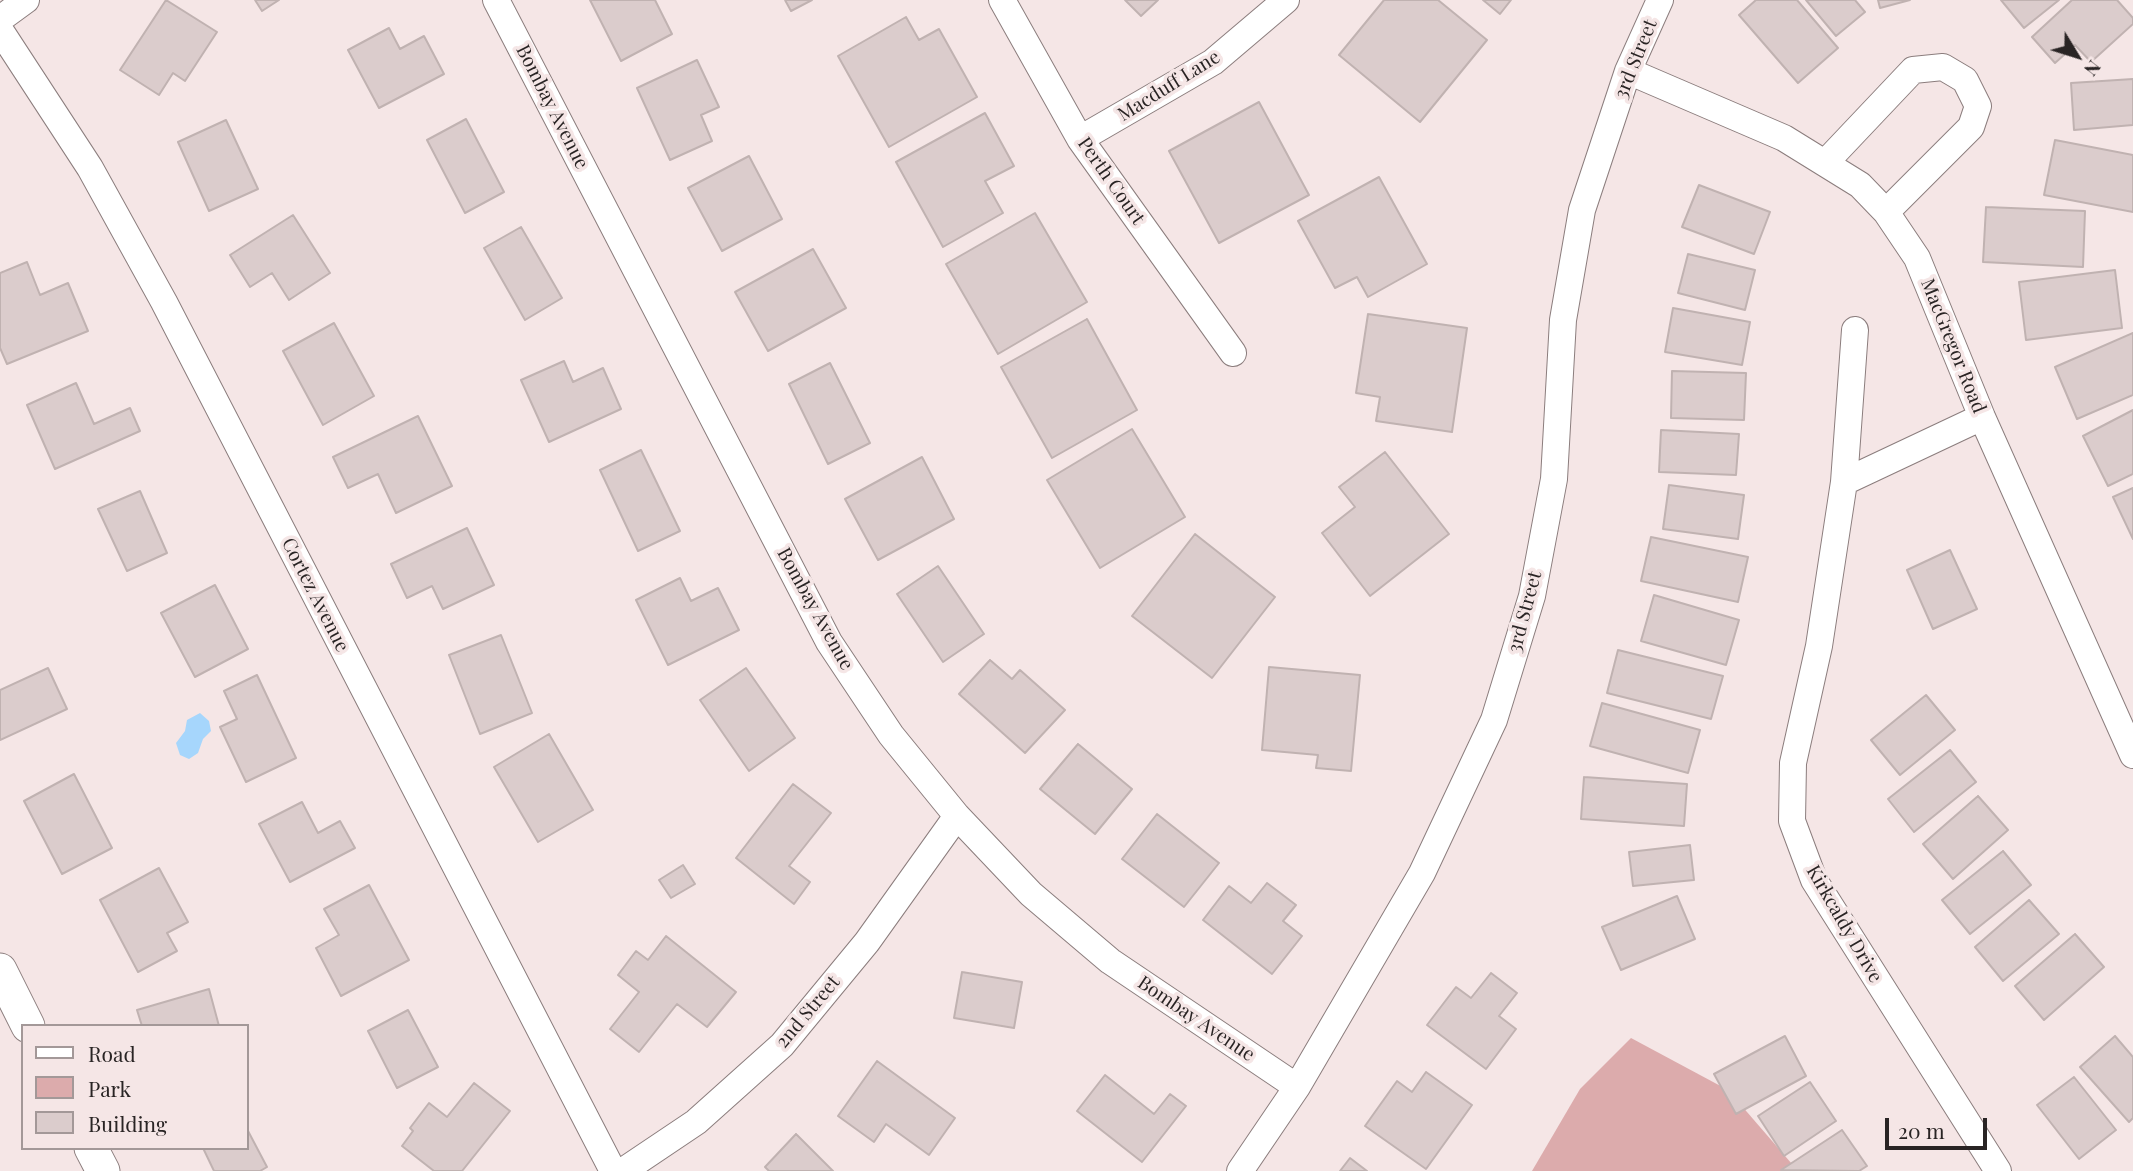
<!DOCTYPE html>
<html>
<head>
<meta charset="utf-8">
<style>
	body { margin:0 }
	#map { position:relative; width:2133px; height:1171px; overflow:hidden; background:#f5e6e6; font-family:"Playfair Display",serif }
	canvas { display:block }
	.legend { position:absolute; left:21px; top:1024px; width:228px; height:126px; box-sizing:border-box; background:#f5e6e6; border:2px solid #a39898; margin:0; padding:9px 12px; list-style:none; font-size:21px; color:#292424 }
	.legend li { display:flex; align-items:center; gap:14px; height:35px }
	.legend b { width:35px; border:2px solid #a39898 }
	.north { position:absolute; left:2042px; top:21px; width:70px; height:70px; -webkit-text-stroke:5px #f5e6e6; paint-order:stroke; rotate:128deg; font-size:19px; font-weight:700; line-height:28px; text-align:center; color:#292424 }
	.north::after { content:''; display:block; margin:auto; width:24px; height:32px; background:#292424; clip-path:polygon(50% 0,100% 100%,50% 72%,0 100%) }
	.scale { position:absolute; left:1885px; top:1118px; width:102px; height:32px; box-sizing:border-box; border:4px solid #292424; border-top:0; padding-left:9px; font-size:21px; line-height:24px; white-space:nowrap; color:#292424; -webkit-text-stroke:5px #f5e6e6; paint-order:stroke }
</style>
</head>
<body>
<div id="map">
<canvas width="2133" height="1171"></canvas>
<ul class="legend">
<li><b style="height:9px;background:#fff"></b>Road</li>
<li><b style="height:19px;background:#dcabac"></b>Park</li>
<li><b style="height:19px;background:#dbcccc"></b>Building</li>
</ul>
<div class="north">N</div>
<div class="scale">20 m</div>
</div>
<script>
const ctx = document.querySelector('canvas').getContext('2d');
ctx.lineJoin = 'round';
function paint(path, color) { ctx.fillStyle = color; ctx.fill(path, 'evenodd'); }
const toPath = rows => new Path2D(rows.map(r => 'M' + r).join(''));
function strokePath(path, color, width, dash) { ctx.strokeStyle = color; ctx.lineWidth = width; ctx.lineCap = dash ? 'butt' : 'round'; ctx.setLineDash(dash || []); ctx.stroke(path); }
function label(font, color, halo, rows, align = 'center') {
  ctx.font = font + ' "Playfair Display",serif'; ctx.lineWidth = 7; ctx.setLineDash([]); ctx.textBaseline = 'middle'; ctx.strokeStyle = halo; ctx.fillStyle = color; for (const [text, x, y, turn = 0] of rows) {
    ctx.save(); ctx.translate(x, y); ctx.rotate((+turn || 0) * Math.PI / 180); ctx.textAlign = isNaN(turn) ? turn : align; if (halo) ctx.strokeText(text, 0, 0); ctx.fillText(text, 0, 0); ctx.restore();
  }
}
paint(toPath([
	[1631,1038,1728,1090,1798,1171,1532,1171,1580,1089]
]), '#dcabac');
paint(toPath([
	[200,713,209,721,211,731,203,739,198,753,189,759,180,755,176,743,185,731,187,720]
]), '#a6d6fc');
const building = toPath([
	[166,0,217,32,185,81,173,73,159,95,120,70,166,0],
	[255,0,279,0,262,11,255,0],
	[590,0,655,0,672,34,621,61,590,0],
	[785,0,812,0,791,11,785,0],
	[1125,0,1158,0,1141,16,1125,0],
	[1384,0,1438,0,1487,40,1420,122,1339,55,1384,0],
	[1483,0,1511,0,1500,14,1483,0],
	[1756,0,1797,0,1838,48,1798,83,1739,15,1756,0],
	[1806,0,1855,0,1865,12,1836,36,1806,0],
	[1878,0,1910,0,1880,8,1878,0],
	[2001,0,2059,0,2024,28,2001,0],
	[2072,0,2117,0,2133,18,2133,24,2091,62,2075,45,2055,63,2032,37,2072,0],
	[906,17,919,40,939,29,977,97,889,147,838,56,906,17],
	[389,28,400,49,424,36,444,74,379,108,348,50,389,28],
	[697,60,719,107,701,115,712,141,670,160,637,88,697,60],
	[2133,79,2133,125,2074,130,2071,83,2133,79],
	[1259,102,1309,195,1219,243,1169,151,1259,102],
	[985,113,1014,166,985,181,1003,213,943,247,896,162,985,113],
	[466,119,504,192,465,213,427,140,466,119],
	[226,120,258,189,209,211,178,142,226,120],
	[2055,140,2133,155,2133,212,2044,195,2055,140],
	[749,156,782,219,722,251,688,188,749,156],
	[1379,177,1427,264,1368,297,1357,277,1335,288,1298,221,1379,177],
	[1699,185,1770,212,1754,254,1682,227,1699,185],
	[1986,207,2085,211,2083,267,1983,262,1986,207],
	[1035,213,1087,302,998,354,946,264,1035,213],
	[293,215,330,273,289,300,272,273,250,287,230,255,293,215],
	[521,227,562,298,525,320,484,248,521,227],
	[813,249,846,308,768,351,735,292,813,249],
	[1688,254,1755,270,1745,310,1678,293,1688,254],
	[27,262,40,295,68,283,88,331,7,364,0,348,0,273,27,262],
	[2115,270,2122,328,2026,340,2019,282,2115,270],
	[1673,308,1750,322,1742,365,1665,352,1673,308],
	[1368,314,1467,328,1452,432,1376,421,1380,397,1356,393,1368,314],
	[1087,319,1137,410,1052,458,1001,367,1087,319],
	[334,323,374,396,323,425,283,351,334,323],
	[2133,333,2133,395,2077,419,2055,367,2133,333],
	[564,361,573,382,603,368,621,409,549,442,521,380,564,361],
	[830,363,870,443,828,464,789,384,830,363],
	[1672,371,1746,373,1744,420,1671,418,1672,371],
	[76,383,94,424,130,408,140,431,55,469,27,405,76,383],
	[2133,410,2133,474,2108,486,2083,436,2133,410],
	[418,416,452,486,396,513,378,474,348,488,333,457,418,416],
	[1132,429,1185,517,1100,568,1047,480,1132,429],
	[1661,430,1739,434,1736,475,1659,472,1661,430],
	[641,450,680,531,638,551,600,470,641,450],
	[1385,452,1449,534,1370,596,1322,533,1355,507,1339,487,1385,452],
	[922,457,954,519,878,560,845,499,922,457],
	[1669,485,1744,495,1738,539,1663,529,1669,485],
	[2133,488,2133,539,2113,497,2133,488],
	[140,491,167,553,127,571,98,509,140,491],
	[467,528,494,585,443,609,432,586,407,598,391,564,467,528],
	[1195,534,1275,597,1212,678,1132,616,1195,534],
	[1651,537,1748,557,1738,602,1641,581,1651,537],
	[1950,550,1977,609,1933,629,1907,570,1950,550],
	[938,566,984,634,943,662,897,594,938,566],
	[680,578,691,601,718,588,739,630,668,665,636,600,680,578],
	[215,585,248,649,195,677,161,613,215,585],
	[1654,595,1739,620,1726,665,1641,641,1654,595],
	[501,635,532,713,480,734,449,655,501,635],
	[1618,650,1723,676,1711,719,1607,693,1618,650],
	[990,660,1012,679,1020,670,1065,710,1025,753,959,694,990,660],
	[1269,667,1360,675,1351,771,1316,768,1318,755,1262,750,1269,667],
	[48,668,67,709,0,740,0,690,48,668],
	[746,668,795,738,749,771,700,700,746,668],
	[257,675,296,758,246,782,220,727,237,719,224,691,257,675],
	[1926,695,1955,730,1900,775,1871,740,1926,695],
	[1602,703,1700,730,1688,773,1590,746,1602,703],
	[549,734,593,810,538,842,494,767,549,734],
	[1078,744,1132,789,1095,834,1040,789,1078,744],
	[1950,750,1976,782,1914,832,1888,799,1950,750],
	[74,774,112,848,62,874,24,801,74,774],
	[1584,777,1687,784,1684,826,1581,819,1584,777],
	[793,784,831,813,789,866,810,882,794,904,736,858,793,784],
	[1978,796,2008,830,1953,879,1923,844,1978,796],
	[302,802,318,833,340,821,355,848,290,882,259,824,302,802],
	[1157,814,1219,863,1184,907,1122,859,1157,814],
	[1690,845,1694,880,1633,886,1629,852,1690,845],
	[2003,851,2031,885,1970,934,1942,900,2003,851],
	[683,865,695,884,671,898,659,880,683,865],
	[159,868,188,922,167,933,177,951,138,972,100,900,159,868],
	[1267,883,1296,905,1283,921,1302,936,1272,974,1203,920,1229,886,1251,903,1267,883],
	[369,885,409,960,341,996,316,948,339,935,324,909,369,885],
	[1677,896,1695,939,1621,970,1602,927,1677,896],
	[2029,900,2059,934,2003,981,1975,947,2029,900],
	[2075,934,2104,967,2044,1020,2015,986,2075,934],
	[666,936,736,992,707,1027,677,1004,639,1052,610,1029,639,992,618,975,636,951,648,960,666,936],
	[962,972,1022,982,1014,1028,954,1018,962,972],
	[1491,973,1517,993,1499,1016,1516,1029,1486,1069,1427,1025,1456,987,1471,998,1491,973],
	[209,989,219,1026,142,1026,137,1010,209,989],
	[408,1010,438,1067,397,1088,368,1031,408,1010],
	[1785,1036,1806,1076,1736,1114,1714,1074,1785,1036],
	[2115,1036,2133,1057,2133,1118,2129,1122,2080,1067,2115,1036],
	[877,1061,955,1118,929,1155,886,1124,874,1142,838,1116,877,1061],
	[1426,1072,1472,1105,1426,1169,1365,1126,1397,1081,1412,1092,1426,1072],
	[1105,1075,1154,1114,1170,1094,1186,1106,1142,1162,1077,1111,1105,1075],
	[2074,1077,2116,1130,2079,1159,2037,1105,2074,1077],
	[1810,1082,1836,1121,1784,1156,1758,1116,1810,1082],
	[474,1083,510,1111,462,1171,434,1171,402,1146,413,1131,410,1128,429,1103,447,1117,474,1083],
	[247,1129,267,1167,260,1171,214,1171,203,1148,247,1148,247,1129],
	[1842,1130,1867,1166,1859,1171,1781,1170,1842,1130],
	[796,1134,833,1171,769,1171,765,1167,796,1134],
	[1350,1158,1367,1171,1340,1171,1350,1158]
]);
paint(building, '#dbcccc');
strokePath(building, '#c0b2b1', 2);
const minor = toPath([
	[496,0,829,642,891,735,957,816,1031,894,1110,961,1297,1087],
	[1002,0,1080,139,1233,353],
	[0,19,26,0],
	[0,30,90,168,164,302,613,1171],
	[1628,71,1784,138,1860,185,1886,212,1917,258,1982,417,2133,755],
	[1080,139,1213,62,1286,0],
	[1825,163,1913,70,1943,67,1965,80,1978,106,1971,127,1886,212],
	[1855,330,1844,482,1819,646,1793,763,1792,821,1814,880,1998,1171],
	[1844,482,1982,417],
	[623,1171,696,1122,782,1045,867,942,957,816],
	[1240,1171,1297,1087,1422,873,1494,720,1532,596,1554,479,1563,320,1582,210,1628,71,1660,0]
]);
const tertiary = toPath([
	[0,970,28,1026],
	[91,1148,103,1171]
]);
strokePath(minor, '#8b7d7d', 28);
strokePath(tertiary, '#8b7d7d', 35);
strokePath(minor, '#fff', 26);
strokePath(tertiary, '#fff', 33);
label('19px', '#292424', '#f5e6e6', [
	["3rd Street",1636,59,-68],
	["Macduff Lane",1169,86,-32],
	["Bombay Avenue",552,107,63],
	["Perth Court",1111,181,55],
	["MacGregor Road",1953,346,68],
	["Cortez Avenue",315,595,63],
	["Bombay Avenue",815,609,61],
	["3rd Street",1525,612,-75],
	["Kirkcaldy Drive",1844,924,60],
	["2nd Street",808,1012,-50],
	["Bombay Avenue",1196,1019,34]
]);
</script>
</body>
</html>
